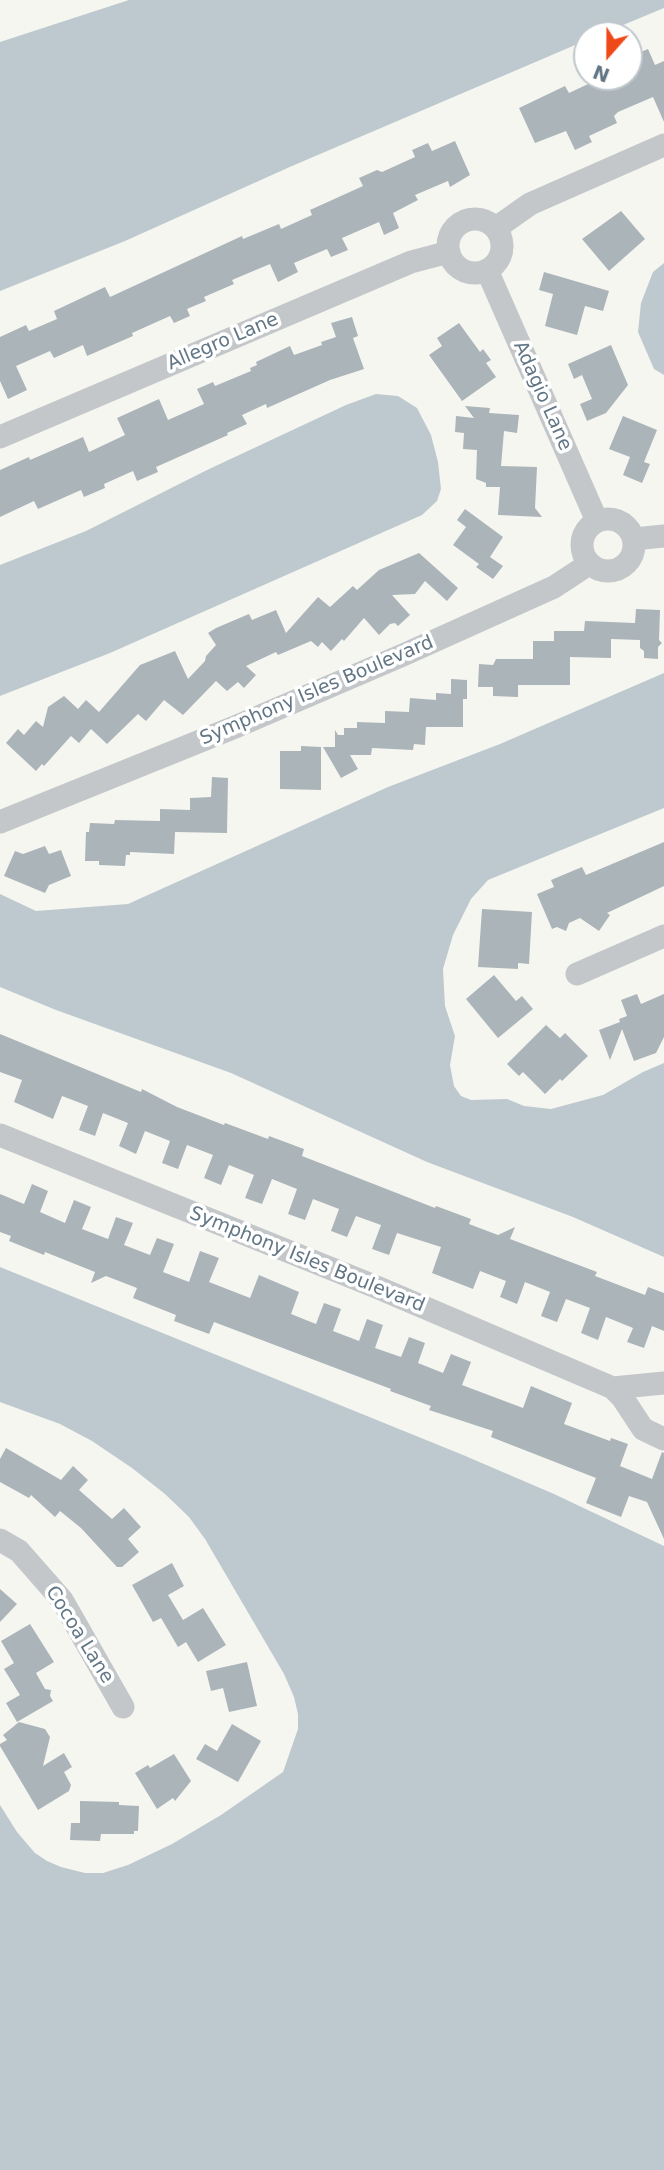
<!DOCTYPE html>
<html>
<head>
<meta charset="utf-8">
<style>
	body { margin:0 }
	#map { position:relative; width:664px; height:2170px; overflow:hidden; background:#f6f6f1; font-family:"DejaVu Sans",sans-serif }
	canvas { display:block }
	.north { position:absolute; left:573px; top:21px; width:70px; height:70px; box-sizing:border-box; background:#fff; border:2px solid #c0c8ce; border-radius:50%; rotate:201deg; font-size:19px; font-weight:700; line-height:28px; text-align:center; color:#627685 }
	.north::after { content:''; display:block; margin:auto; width:24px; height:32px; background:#ef4819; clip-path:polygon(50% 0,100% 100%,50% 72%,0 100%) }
</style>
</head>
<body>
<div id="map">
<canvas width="664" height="2170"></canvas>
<div class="north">N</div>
</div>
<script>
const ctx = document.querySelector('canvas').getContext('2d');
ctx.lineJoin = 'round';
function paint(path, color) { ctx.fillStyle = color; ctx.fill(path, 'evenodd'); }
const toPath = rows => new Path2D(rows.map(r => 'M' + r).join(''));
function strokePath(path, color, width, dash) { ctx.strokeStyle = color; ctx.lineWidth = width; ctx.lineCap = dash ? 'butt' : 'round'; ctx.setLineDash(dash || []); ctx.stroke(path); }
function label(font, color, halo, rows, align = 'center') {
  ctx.font = font + ' "DejaVu Sans",sans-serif'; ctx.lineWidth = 7; ctx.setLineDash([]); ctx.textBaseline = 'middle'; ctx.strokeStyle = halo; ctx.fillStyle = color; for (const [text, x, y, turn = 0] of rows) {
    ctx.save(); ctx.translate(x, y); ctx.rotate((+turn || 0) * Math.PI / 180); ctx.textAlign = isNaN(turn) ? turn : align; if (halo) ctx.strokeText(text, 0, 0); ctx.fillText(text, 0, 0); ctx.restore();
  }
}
paint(toPath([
	[129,0,664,0,664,8,599,35,587,35,587,40,292,166,125,241,0,291,0,42],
	[664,263,664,375,654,369,638,332,641,303,653,272],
	[376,394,398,396,417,408,431,435,438,462,441,489,437,501,422,515,110,653,0,696,0,565,86,531,207,470,346,405],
	[664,673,664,808,488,880,471,899,453,935,443,969,445,1006,455,1036,450,1065,454,1086,461,1096,471,1100,507,1099,524,1106,551,1109,603,1095,643,1072,664,1063,664,1257,573,1217,427,1162,231,1073,56,1010,0,987,0,894,36,911,128,904,388,787,500,744],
	[0,1267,463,1455,554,1494,664,1546,664,2170,0,2170,0,1805,17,1832,35,1853,47,1861,61,1867,85,1873,103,1873,128,1865,172,1844,221,1815,283,1772,298,1729,298,1714,294,1697,284,1674,205,1539,189,1517,165,1494,132,1468,92,1441,60,1424,0,1402]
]), '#bdc9ce');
paint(toPath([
	[648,49,655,65,664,61,664,122,653,97,618,112,614,116,617,123,589,136,592,142,575,150,566,131,535,143,519,108,565,86,569,93,601,78,604,85,621,77,629,77,629,57],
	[455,141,470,175,450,187,448,181,415,195,418,200,393,213,399,228,384,235,379,222,342,238,348,250,331,257,327,249,294,263,298,272,278,282,270,264,232,280,234,284,204,297,206,301,187,309,190,316,174,323,170,316,132,333,133,336,87,356,83,345,54,358,50,351,16,366,27,390,8,399,0,381,0,337,26,325,29,331,57,319,54,311,105,287,110,297,242,236,243,239,279,224,281,229,312,215,310,210,363,186,359,178,377,170,382,172,415,157,412,150,428,143,432,151],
	[621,211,645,239,609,271,582,239],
	[544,272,609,291,603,311,585,306,577,335,545,326,553,294,539,290],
	[352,317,358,336,353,338,364,369,330,380,267,408,266,404,242,415,247,424,227,433,228,435,156,467,158,472,137,481,133,471,104,484,105,488,84,497,81,490,38,509,34,501,0,517,0,470,29,457,30,460,83,437,89,452,125,435,117,418,159,399,168,420,204,404,197,389,213,382,215,386,251,371,250,368,257,365,256,362,290,346,294,355,322,345,321,342,336,337,331,323],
	[459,323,480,352,483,349,491,360,486,363,496,377,462,401,429,355,442,346,437,338],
	[611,345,628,385,606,413,587,421,580,404,592,399,582,375,574,379,568,364],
	[465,406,490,408,489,413,519,415,517,433,504,431,501,466,537,467,535,508,542,517,498,515,500,487,486,487,486,483,476,479,477,450,463,449,464,433,455,432,456,416,474,418],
	[623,416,657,430,644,462,650,464,642,483,623,475,630,457,609,449],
	[465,509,503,537,490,557,503,566,493,579,476,567,479,564,453,545,466,527,457,520],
	[419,553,458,588,447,601,425,581,415,594,392,595,410,615,398,626,395,623,390,624,379,635,364,618,344,641,342,639,331,651,322,642,318,647,311,641,278,655,276,652,246,666,256,675,244,688,238,682,227,691,216,681,183,715,164,700,146,721,138,714,107,744,91,729,79,743,71,736,44,766,42,764,36,771,6,743,18,729,24,735,36,721,43,727,48,707,64,696,78,709,86,700,99,712,140,665,175,651,188,679,205,661,206,656,216,645,208,633,216,628,249,614,252,620,276,610,286,633,318,597,330,607,353,586,357,590,379,570],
	[636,609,660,610,659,640,662,643,658,647,658,659,644,658,644,651,640,648,640,640,611,639,611,658,570,657,570,685,518,685,518,697,493,696,493,687,478,687,479,664,493,665,496,659,533,659,533,641,554,641,554,631,584,631,585,621,635,623],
	[451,679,467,680,467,699,463,699,463,727,426,727,425,745,414,744,413,750,372,748,371,755,350,755,358,769,341,778,323,747,335,747,335,730,338,735,344,735,344,728,357,728,357,722,385,723,385,711,409,712,410,698,436,700,436,693,451,694],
	[301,746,321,747,321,790,280,789,280,751,301,751],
	[212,777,228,778,227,833,175,832,174,854,130,852,130,855,126,855,125,866,99,865,99,861,85,861,86,832,89,832,90,823,114,824,115,820,160,821,160,809,190,810,190,798,211,797],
	[664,842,664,886,607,913,610,915,599,931,580,918,569,923,566,931,557,927,552,929,537,894,554,887,551,880,582,867,586,875],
	[45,846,49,854,61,850,71,876,49,885,45,893,4,876,15,851,23,854],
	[482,909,532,912,529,964,518,963,518,969,478,967],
	[494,975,516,1001,522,996,533,1009,498,1038,466,999],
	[637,994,641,1004,664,994,664,1037,656,1053,634,1061,622,1029,610,1060,599,1030,620,1022,619,1019,627,1016,621,1000],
	[546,1025,560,1038,565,1033,588,1056,562,1081,560,1079,545,1094,523,1072,519,1076,507,1064],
	[0,1034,141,1092,142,1089,177,1107,224,1125,225,1123,268,1139,269,1136,304,1149,302,1156,435,1208,436,1206,471,1219,469,1224,498,1235,515,1227,510,1239,597,1272,595,1276,645,1295,648,1287,664,1293,664,1331,652,1326,644,1348,627,1342,633,1328,606,1317,598,1340,581,1333,590,1308,566,1299,557,1322,541,1316,550,1292,525,1282,517,1304,500,1297,506,1281,480,1271,473,1289,432,1273,441,1247,397,1233,389,1255,372,1249,381,1225,356,1216,347,1237,331,1231,339,1209,313,1199,305,1220,288,1214,297,1189,272,1179,262,1204,245,1198,254,1175,229,1165,221,1185,204,1178,213,1155,187,1145,178,1169,162,1163,170,1141,145,1131,136,1154,119,1146,128,1123,103,1113,95,1136,79,1130,88,1106,62,1096,53,1119,37,1112,14,1102,22,1080,0,1072],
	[32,1184,48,1191,40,1212,65,1223,74,1200,91,1207,82,1229,108,1239,116,1217,133,1223,124,1245,150,1255,157,1238,174,1244,163,1272,189,1282,200,1251,219,1258,209,1282,250,1298,259,1275,299,1292,291,1314,316,1324,324,1303,341,1309,333,1331,359,1341,367,1319,383,1325,375,1348,401,1357,409,1337,425,1343,418,1363,443,1373,451,1354,471,1362,462,1385,523,1408,531,1386,572,1403,564,1424,610,1441,611,1438,628,1444,620,1466,652,1479,662,1452,664,1453,664,1539,647,1502,629,1496,621,1517,586,1503,596,1478,491,1437,493,1431,429,1410,431,1406,390,1391,391,1389,214,1322,209,1334,174,1321,176,1315,133,1298,137,1288,106,1276,91,1283,95,1272,45,1252,44,1255,9,1241,11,1236,0,1232,0,1194,24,1204],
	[6,1448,61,1480,73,1466,88,1480,79,1490,112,1519,124,1508,141,1527,128,1539,139,1552,122,1567,117,1567,81,1528,60,1511,55,1517,31,1495,29,1498,0,1482,0,1459],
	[172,1563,184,1586,168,1595,183,1620,203,1608,226,1645,198,1662,186,1642,178,1647,161,1618,153,1622,132,1585],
	[0,1589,17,1604,0,1622],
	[30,1624,54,1662,36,1673,45,1689,51,1690,50,1696,53,1701,17,1722,6,1703,20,1695,4,1669,14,1663,1,1641],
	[247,1662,257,1706,229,1712,223,1688,211,1691,206,1671],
	[19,1722,45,1729,50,1737,43,1766,64,1753,72,1767,64,1772,71,1785,69,1791,38,1810,0,1746,0,1744,7,1740,3,1735],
	[232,1724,261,1741,238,1782,196,1759,205,1744,217,1751],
	[174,1754,191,1781,175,1801,173,1798,157,1809,135,1773,148,1765,150,1768],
	[80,1801,119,1802,119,1805,139,1806,138,1831,134,1831,134,1834,101,1834,100,1841,70,1840,71,1823,80,1823]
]), '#abb4b9');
strokePath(toPath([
	'448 246a27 27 0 1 1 54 0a27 27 0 1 1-54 0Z',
	[496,228,530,204,664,145],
	[487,270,597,521],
	[0,437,411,262,449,252],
	'582 545a26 26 0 1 1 52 0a26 26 0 1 1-52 0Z',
	[634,539,664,536],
	[0,822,235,727,403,655,554,587,589,564],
	[577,974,664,936],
	[0,1135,374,1286,613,1388,622,1397,643,1429,664,1439],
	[613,1388,664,1383],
	[0,1540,19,1551,62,1600,123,1707]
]), '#c3c7ca', 23);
label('19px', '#627685', '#fff', [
	["Allegro Lane",223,342,-23],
	["Adagio Lane",542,396,66],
	["Symphony Isles Boulevard",317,691,-23],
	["Symphony Isles Boulevard",307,1260,22],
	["Cocoa Lane",79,1635,58]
]);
</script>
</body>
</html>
